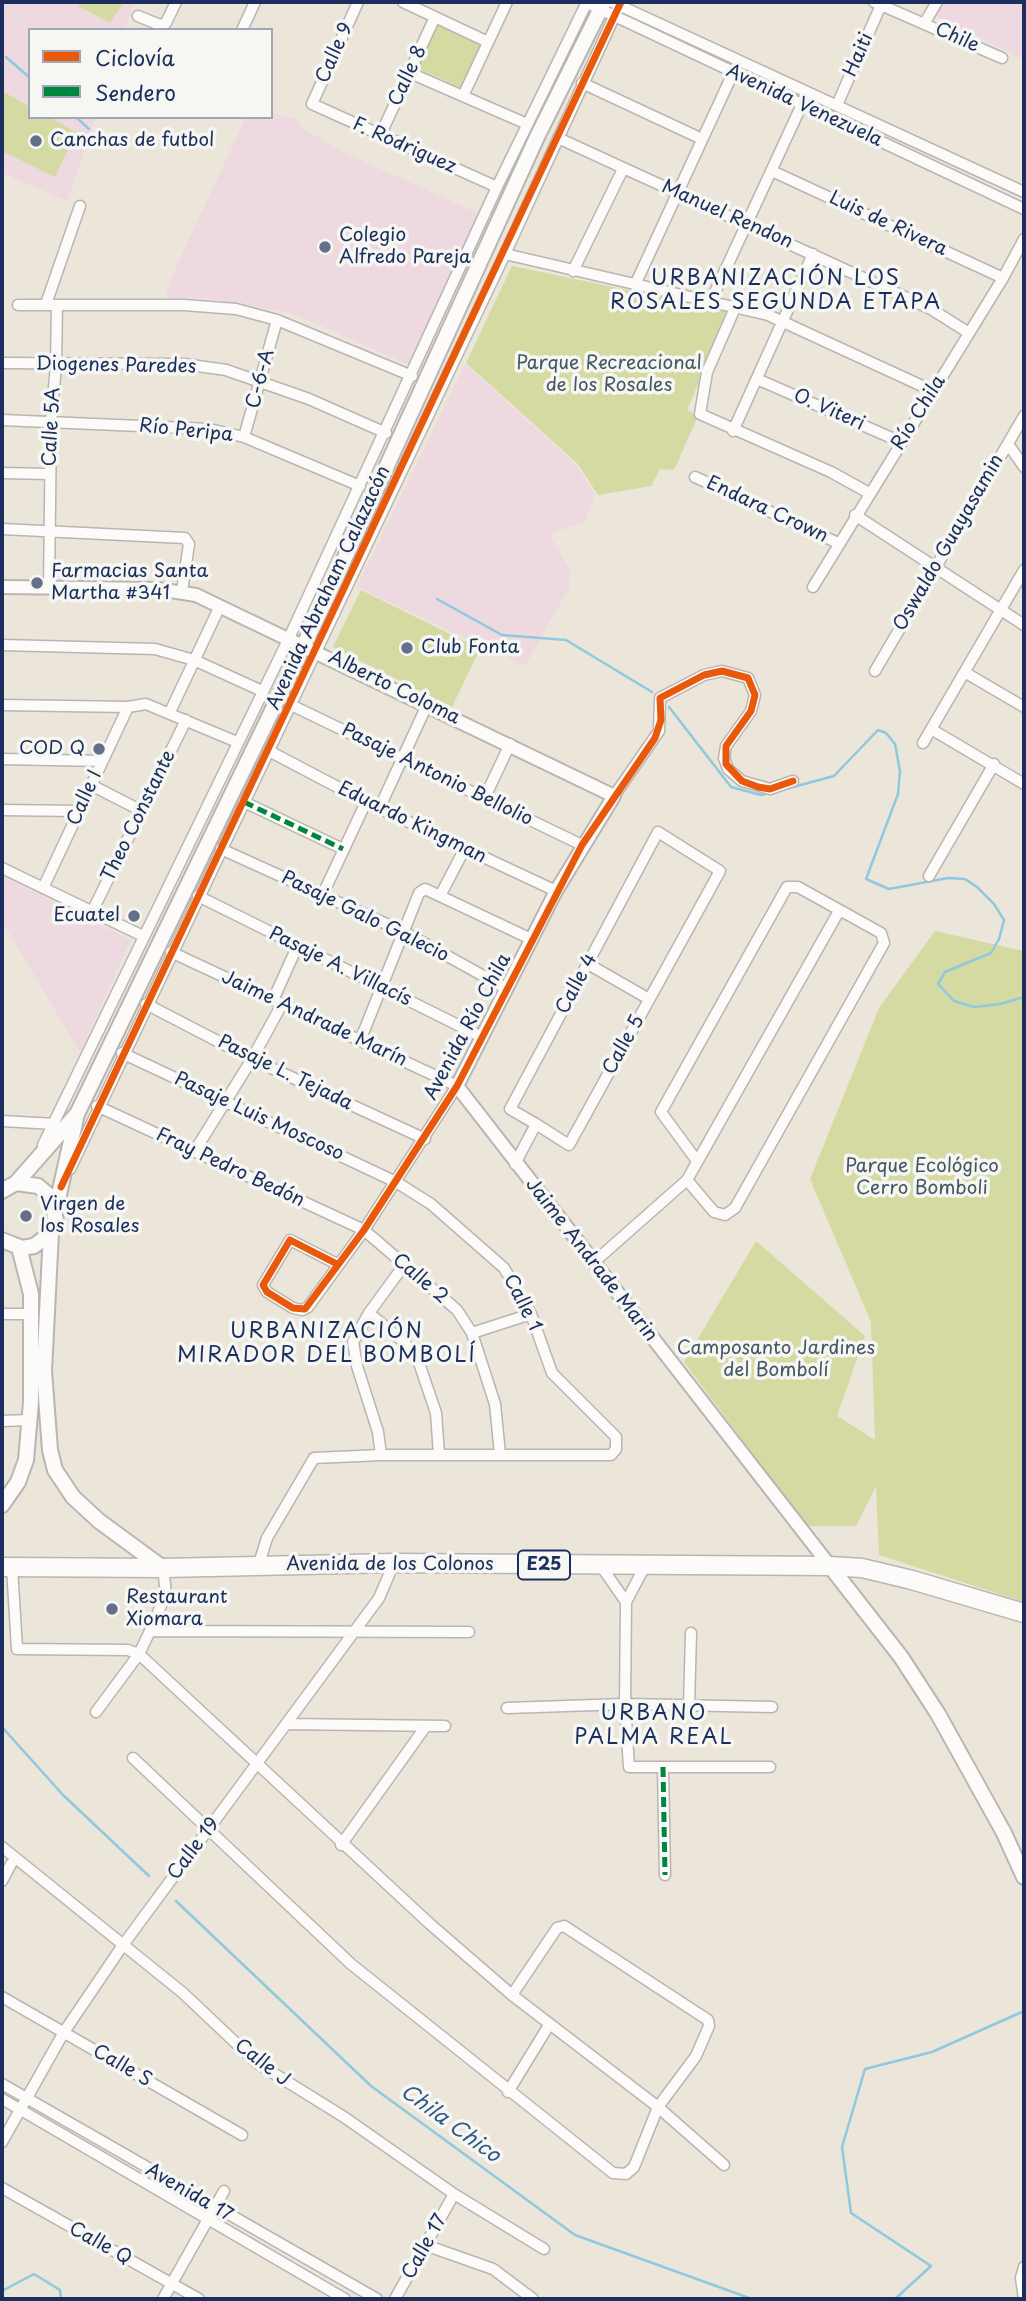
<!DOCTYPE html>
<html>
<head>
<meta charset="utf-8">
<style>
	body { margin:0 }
	#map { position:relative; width:1026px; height:2301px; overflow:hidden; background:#ece5da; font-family:"Playpen Sans",sans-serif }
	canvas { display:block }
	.frame { position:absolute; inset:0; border:4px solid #1b2f5e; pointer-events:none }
	.legend { position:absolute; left:28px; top:28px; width:245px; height:91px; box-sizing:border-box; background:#f6f6f2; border:2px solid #9ea6b7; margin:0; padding:9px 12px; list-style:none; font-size:21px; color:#1b2f5e }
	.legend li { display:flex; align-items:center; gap:14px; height:35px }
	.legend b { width:35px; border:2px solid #9ea6b7 }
</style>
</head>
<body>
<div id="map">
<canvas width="1026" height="2301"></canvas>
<div class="frame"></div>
<ul class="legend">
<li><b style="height:9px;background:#e8590c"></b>Ciclovía</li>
<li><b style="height:9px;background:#00873e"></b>Sendero</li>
</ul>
</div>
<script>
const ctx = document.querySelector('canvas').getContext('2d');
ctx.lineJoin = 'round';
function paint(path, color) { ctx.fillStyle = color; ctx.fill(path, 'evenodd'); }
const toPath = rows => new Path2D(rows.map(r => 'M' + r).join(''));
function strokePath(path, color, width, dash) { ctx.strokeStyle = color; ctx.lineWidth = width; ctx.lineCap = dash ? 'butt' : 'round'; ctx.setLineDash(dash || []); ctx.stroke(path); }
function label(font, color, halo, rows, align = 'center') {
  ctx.font = font + ' "Playpen Sans",sans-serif'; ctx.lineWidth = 7; ctx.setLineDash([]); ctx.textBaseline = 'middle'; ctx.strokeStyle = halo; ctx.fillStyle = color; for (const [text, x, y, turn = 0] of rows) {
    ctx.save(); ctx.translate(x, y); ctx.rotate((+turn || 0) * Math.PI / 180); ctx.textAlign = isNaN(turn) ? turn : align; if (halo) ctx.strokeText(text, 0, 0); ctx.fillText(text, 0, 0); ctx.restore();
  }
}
paint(toPath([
	[5,2,135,2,125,30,30,30,30,117,96,117,67,201,2,173,2,9],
	[939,2,1024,2,1024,60,932,14],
	[271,113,298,119,302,128,343,152,480,214,410,365,292,313,210,299,166,297,170,280,246,117,271,117],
	[465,364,576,465,595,494,585,521,553,533,551,538,570,569,569,588,525,666,357,587],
	[2,876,131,940,80,1052,2,921]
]), '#efd9e0');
paint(toPath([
	[81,2,124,2,110,23,78,6],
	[437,25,481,45,462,88,417,68],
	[2,91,30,107,30,117,49,117,76,132,55,177,2,151],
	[512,266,729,311,687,410,698,416,674,470,660,469,651,486,598,495,578,464,466,363],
	[361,590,480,649,452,707,333,647],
	[935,931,1024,951,1024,1602,879,1555,876,1486,856,1526,807,1526,684,1362,756,1241,865,1336,837,1416,875,1440,871,1322,810,1179,879,1008]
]), '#d4daa1');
strokePath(toPath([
	[6,57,30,78],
	[76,117,89,129],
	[437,599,502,635,566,640,652,692],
	[669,707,731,787,761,795,769,793],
	[782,790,834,776,878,730,886,733,895,744,900,771,898,794,866,879,889,889,948,878,965,879,977,887,994,904,1004,920,999,939,991,953,945,972,938,984,954,1001,974,1007,1000,1004,1024,997],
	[2,1727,63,1795,149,1876],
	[176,1901,371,2086,575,2235,752,2299],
	[2,2291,34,2274,60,2290,61,2299],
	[895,2299,931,2266,851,2213,842,2147,865,2069,932,2052,1024,2011]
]), '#8ec9e0', 2.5);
const minor = toPath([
	[358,2,312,104,497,187],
	[403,2,488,42],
	[585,2,1024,209],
	[612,2,1024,192],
	[874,2,1002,58],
	[138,16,160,25,166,23,176,2],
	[924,24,937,2],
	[242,30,255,2],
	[410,73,527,124],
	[582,83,702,139],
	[463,96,507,2],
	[837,105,881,5],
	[380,136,435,17],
	[558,138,931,309,969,333],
	[772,171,1003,278],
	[505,254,768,315,933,391],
	[573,271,623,169],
	[635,285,733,73],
	[710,303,804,100],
	[46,304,80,206],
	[18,305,57,305,56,365,51,422,49,588],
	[57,305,184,305,236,309,277,320,412,376],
	[735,308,707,372,700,414,831,472,869,493],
	[2,363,184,364,226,370,309,399,386,433],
	[757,379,901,442],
	[2,420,209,429,244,437,360,486],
	[733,431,813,254],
	[244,437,277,320],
	[1008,444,1024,467],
	[2,473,50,474],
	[695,477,838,543],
	[855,515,1024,625],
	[2,529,185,538,189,544,182,591],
	[813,587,1003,278,1024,239],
	[2,645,155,649,194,660,262,691],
	[875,671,1024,416],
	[966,673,1024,707],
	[2,705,128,707,146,704,237,742],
	[291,705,582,845],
	[170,712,220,606],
	[931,729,1024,784],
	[923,743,1024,570],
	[269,751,366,802,556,891],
	[2,759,102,761],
	[91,785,140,810],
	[614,796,659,731,660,698,704,675,722,671,748,678,755,695,751,711,726,746,724,758,728,769,742,781,770,789,793,781],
	[485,797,510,744],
	[244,802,343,849],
	[379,809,427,705],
	[2,810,79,811],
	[221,849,404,932,507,989],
	[2,868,143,936],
	[929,876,994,764],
	[43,888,128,707],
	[323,894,366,802],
	[198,896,482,1037],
	[440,896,531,939],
	[92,912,186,720],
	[171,952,457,1086,364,1230,308,1307,302,1310,293,1308,267,1292,263,1285,290,1240,337,1264],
	[588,964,649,999],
	[273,1000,297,947],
	[146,1004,252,1059,425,1139],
	[360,1041,419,893,425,889,440,896,464,850],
	[122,1053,396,1182,431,1204,504,1268,531,1314,552,1373,616,1437,616,1449,611,1455,381,1455,314,1458,267,1538,258,1567],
	[97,1106,364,1230,457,1310,472,1333,495,1404,500,1454],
	[2,1121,55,1124],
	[43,1145,289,638,497,187,587,2],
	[194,1152,252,1059,282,1004],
	[515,1164,536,1124,569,1145,720,871,658,832,510,1109,536,1124],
	[70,1169,505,254,621,2],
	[687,1180,714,1212,725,1215,735,1208,884,943,881,933,798,887,787,887,661,1112,697,1161],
	[593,1263,687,1180,839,911],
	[369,1313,404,1342,418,1360,436,1413,439,1455],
	[2,1314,31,1314],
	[472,1333,531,1314],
	[2,1421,29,1420],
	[381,1455,378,1432,357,1366,353,1342,369,1313,404,1265],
	[601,1566,626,1602,625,1704,629,1767,770,1767],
	[12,1567,17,1649,128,1650,139,1654,430,1924,512,1995,658,2107,724,2165],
	[626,1602,645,1566],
	[150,1631,469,1632],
	[689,1706,691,1633],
	[507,1708,625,1704,772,1707],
	[96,1712,139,1654,150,1631,166,1594,163,1568],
	[287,1724,445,1726],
	[133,1758,351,1964,613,2173,626,2174,634,2167,658,2107,696,2056,709,2026,708,2020,564,1926,557,1928,512,1995],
	[663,1767,665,1875],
	[341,1845,426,1726],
	[2,1847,183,1993,257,2063,344,2117,454,2194,544,2249],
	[2,1881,11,1864],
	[2,1997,242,2135],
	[2,2084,377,2299],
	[508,2092,549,2025],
	[2,2099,345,2299],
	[2,2142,64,2032,123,1945,379,1598,394,1563],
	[2,2188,199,2299],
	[425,2245,493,2269,533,2299],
	[163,2299,224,2191],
	[395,2299,454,2194],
	[1024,2299,1021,2278,1024,2267]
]);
const tertiary = toPath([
	[2,587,158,589,196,595,614,796,556,891,457,1086,830,1566]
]);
const secondary = toPath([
	[16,1183,76,1115],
	[2,1191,16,1183,38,1186,51,1197,56,1221,51,1233,34,1246,22,1248,2,1240],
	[56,1208,77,1114,327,597,537,137,604,2],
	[51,1233,44,1371,50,1450,55,1470,73,1497,99,1521,163,1568],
	[2,1505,18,1482,26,1460,31,1402,31,1294,19,1247],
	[830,1566,901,1657,938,1714,1004,1833,1024,1877]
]);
const trunk = toPath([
	[2,1567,163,1568,394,1563,830,1566,862,1568,912,1580,1024,1613]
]);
strokePath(minor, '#b8b5b2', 13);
strokePath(tertiary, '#b8b5b2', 16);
strokePath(secondary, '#b8b5b2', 18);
strokePath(trunk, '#b8b5b2', 21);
strokePath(minor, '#fcfbf9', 10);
strokePath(tertiary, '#fcfbf9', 12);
strokePath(secondary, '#fcfbf9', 14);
strokePath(trunk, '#fcfbf9', 18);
strokePath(toPath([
	[244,802,343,849],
	[663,1767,665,1875]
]), '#00873e', 5, [10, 5]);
strokePath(toPath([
	[61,1187,621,2],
	[337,1264,290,1240,263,1285,267,1292,293,1308,305,1309,364,1230,457,1086,582,845,655,738,661,720,660,698,704,675,722,671,748,678,755,695,751,711,726,746,726,764,742,781,758,787,770,789,793,781]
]), '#e8590c', 7);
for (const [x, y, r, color] of [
	[36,141,7,"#646f89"],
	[325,247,7,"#646f89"],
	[37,583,7,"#646f89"],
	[407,648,7,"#646f89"],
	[99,749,7,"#646f89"],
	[134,916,7,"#646f89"],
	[26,1216,7,"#646f89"],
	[112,1609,7,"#646f89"]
]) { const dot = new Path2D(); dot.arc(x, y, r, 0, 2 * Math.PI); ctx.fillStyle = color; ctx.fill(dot); strokePath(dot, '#f6f6f2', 2.5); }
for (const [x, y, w] of [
	[544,1565,52]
]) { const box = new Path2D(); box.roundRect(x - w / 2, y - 14.5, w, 29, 5); ctx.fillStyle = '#f6f6f2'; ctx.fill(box); strokePath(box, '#1b2f5e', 2); }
label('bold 18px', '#1b2f5e', null, [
	["E25",544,1565]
]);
label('19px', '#1b2f5e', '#f6f6f2', [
	["Chile",957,38,24],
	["Calle 9",335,53,-66],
	["Haiti",859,55,-66],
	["Calle 8",408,76,-65],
	["Avenida Venezuela",804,106,25],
	["F. Rodriguez",404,146,24],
	["Manuel Rendon",727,215,24],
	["Luis de Rivera",888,224,25],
	["Diogenes Paredes",116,366,1],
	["C-6-A",261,379,-75],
	["O. Viteri",829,410,24],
	["Río Chila",919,413,-58],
	["Calle 5A",52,427,-87],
	["Río Peripa",186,431,6],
	["Endara Crown",767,510,25],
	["Oswaldo Guayasamin",949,543,-60],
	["Avenida Abraham Calazacón",329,588,-65],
	["Alberto Coloma",394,688,26],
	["Pasaje Antonio Bellolio",437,775,26],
	["Calle I",85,798,-66],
	["Theo Constante",139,816,-64],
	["Eduardo Kingman",412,823,26],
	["Pasaje Galo Galecio",365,917,26],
	["Pasaje A. Villacís",340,967,26],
	["Calle 4",577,984,-62],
	["Jaime Andrade Marín",314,1019,25],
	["Avenida Río Chila",468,1027,-62],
	["Calle 5",624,1045,-61],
	["Pasaje L. Tejada",285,1073,26],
	["Pasaje Luis Moscoso",259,1117,25],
	["Fray Pedro Bedón",230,1168,25],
	["Jaime Andrade Marin",591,1260,52],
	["Calle 2",420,1279,40],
	["Calle 1",522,1303,63],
	["Avenida de los Colonos",390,1565],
	["Calle 19",194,1849,-53],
	["Calle J",262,2063,38],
	["Calle S",122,2066,30],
	["Avenida 17",189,2193,30],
	["Calle Q",100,2244,29],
	["Calle 17",425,2247,-61]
]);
label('19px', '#1b2f5e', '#f6f6f2', [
	["Canchas de futbol",50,141],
	["Colegio",339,236],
	["Alfredo Pareja",339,258],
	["Farmacias Santa",51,572],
	["Martha #341",51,594],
	["Club Fonta",421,648],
	["COD Q",85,749,"right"],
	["Ecuatel",120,916,"right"],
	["Virgen de",40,1205],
	["los Rosales",40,1227],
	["Restaurant",126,1598],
	["Xiomara",126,1620]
], 'left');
label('19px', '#445863', '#f6f6f2', [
	["Parque Recreacional",609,364],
	["de los Rosales",609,386],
	["Parque Ecológico",922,1167],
	["Cerro Bomboli",922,1189],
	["Camposanto Jardines",776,1349],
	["del Bombolí",776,1371]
]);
ctx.letterSpacing = '2px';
label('21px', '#1b2f5e', '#f6f6f2', [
	["URBANIZACIÓN LOS",776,279],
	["ROSALES SEGUNDA ETAPA",776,303],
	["URBANIZACIÓN",327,1332],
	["MIRADOR DEL BOMBOLÍ",327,1356],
	["URBANO",654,1714],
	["PALMA REAL",654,1738]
]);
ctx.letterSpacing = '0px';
label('italic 21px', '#325a86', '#f6f6f2', [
	["Chila Chico",450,2124,36]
]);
</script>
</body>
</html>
